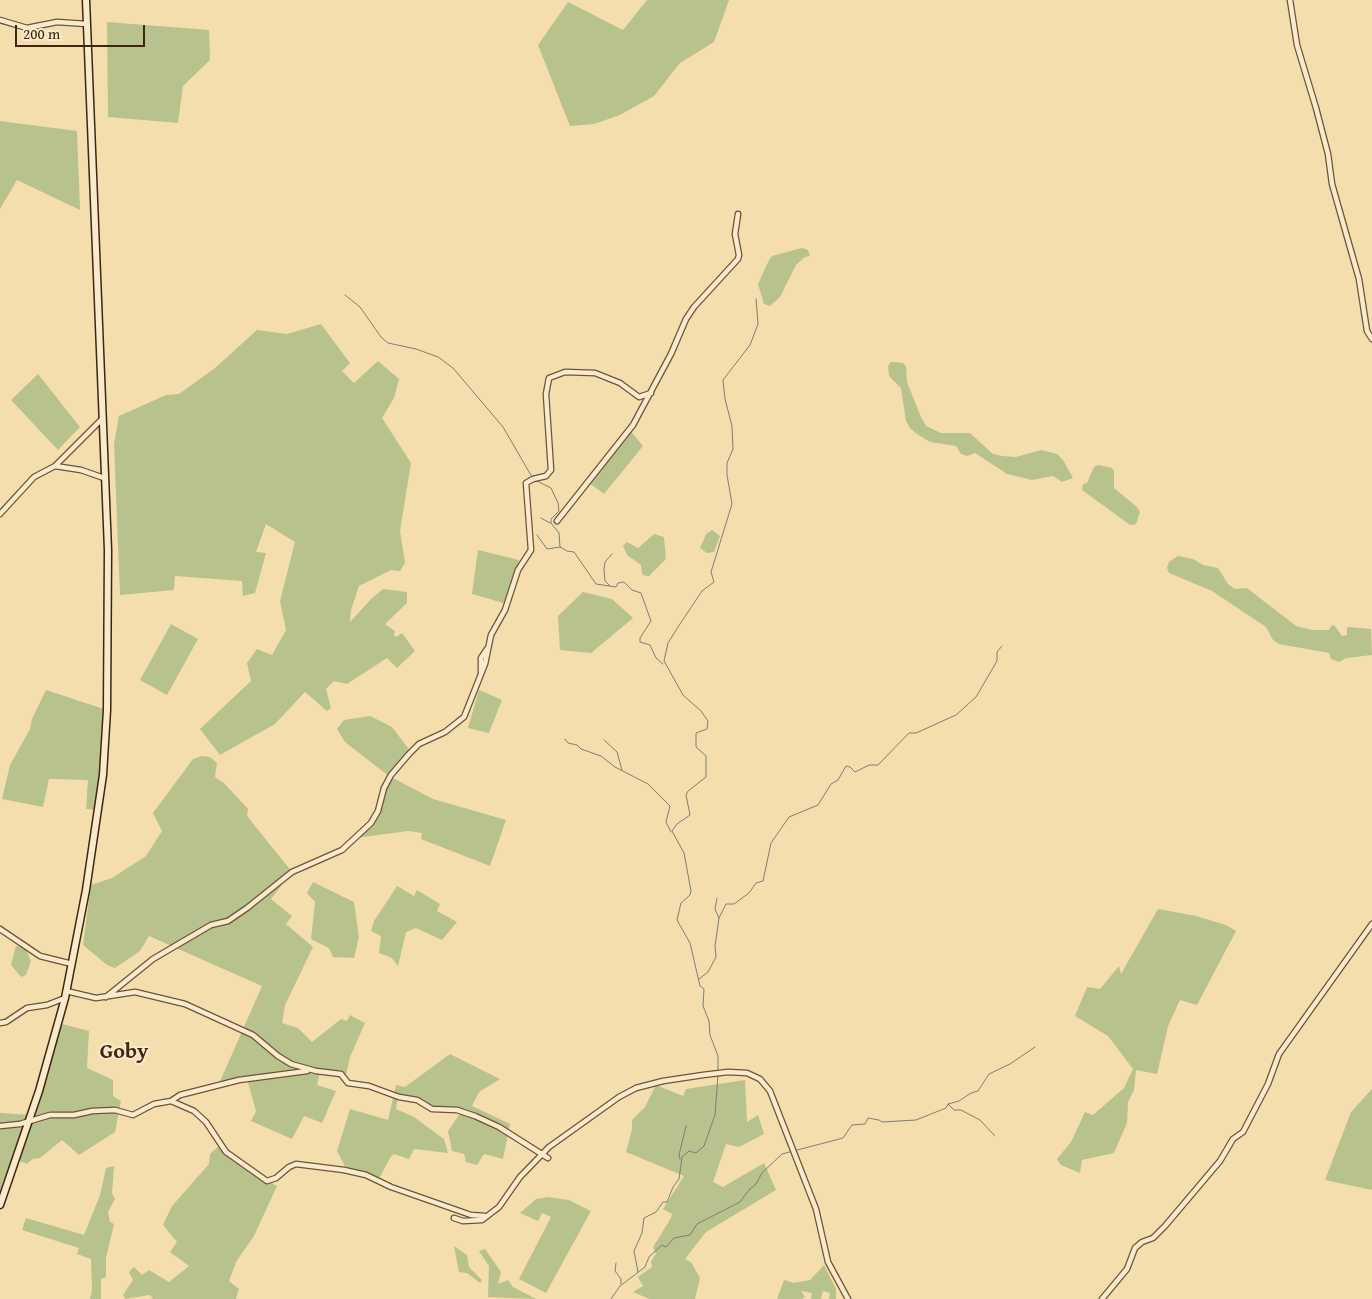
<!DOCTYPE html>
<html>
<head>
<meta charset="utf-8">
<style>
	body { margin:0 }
	#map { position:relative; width:1372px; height:1299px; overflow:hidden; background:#f5dead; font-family:"Gentium Book Plus",serif }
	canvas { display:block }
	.scale { position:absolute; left:15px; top:25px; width:130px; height:22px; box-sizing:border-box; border:2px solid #412512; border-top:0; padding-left:6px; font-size:15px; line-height:18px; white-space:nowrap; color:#412512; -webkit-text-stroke:4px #f8eaca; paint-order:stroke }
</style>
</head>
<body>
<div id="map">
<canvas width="1372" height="1299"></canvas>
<div class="scale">200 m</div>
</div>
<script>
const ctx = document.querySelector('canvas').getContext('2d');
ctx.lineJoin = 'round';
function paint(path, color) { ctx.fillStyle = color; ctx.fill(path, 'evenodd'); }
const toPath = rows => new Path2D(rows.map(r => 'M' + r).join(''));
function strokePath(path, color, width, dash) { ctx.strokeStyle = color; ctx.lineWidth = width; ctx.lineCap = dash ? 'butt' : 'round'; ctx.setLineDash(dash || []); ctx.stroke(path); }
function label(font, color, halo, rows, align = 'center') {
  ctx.font = font + ' "Gentium Book Plus",serif'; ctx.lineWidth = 4; ctx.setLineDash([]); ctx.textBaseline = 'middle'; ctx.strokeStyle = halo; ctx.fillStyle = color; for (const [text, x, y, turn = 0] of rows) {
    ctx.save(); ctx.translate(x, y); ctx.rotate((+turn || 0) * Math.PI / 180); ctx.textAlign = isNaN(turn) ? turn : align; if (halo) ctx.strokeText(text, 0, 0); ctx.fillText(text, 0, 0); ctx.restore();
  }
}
paint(toPath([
	[647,0,729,0,714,42,680,63,654,96,620,115,594,124,570,126,538,45,568,2,623,30],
	[107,22,209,30,210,60,183,86,178,123,108,117],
	[0,121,77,131,80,210,17,180,0,209],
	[802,248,808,250,810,256,805,257,796,265,780,297,770,306,764,304,758,284,769,260,772,256],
	[321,324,350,363,342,371,354,383,378,361,399,379,394,398,382,418,411,463,400,531,405,563,400,571,391,570,359,586,351,610,350,622,371,599,383,589,407,592,407,603,385,624,395,631,394,635,396,637,402,633,415,651,397,668,387,658,347,684,334,681,326,689,331,708,327,711,305,692,275,724,220,755,200,729,251,681,247,663,257,649,272,655,286,630,280,601,295,542,266,524,256,552,266,553,255,593,243,596,242,581,175,576,174,590,120,595,114,444,119,416,166,395,179,394,215,368,257,330,287,334],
	[891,362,903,363,906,366,907,382,921,417,926,426,941,433,970,433,993,454,1002,456,1016,457,1041,450,1057,454,1063,460,1073,478,1062,482,1053,476,1032,480,1007,474,975,453,967,456,961,454,956,446,930,442,917,434,910,428,906,421,901,388,889,376,888,366],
	[38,374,80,427,58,450,11,400],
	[629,429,643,446,604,494,588,482],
	[1098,465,1112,468,1114,471,1114,488,1137,507,1140,512,1136,524,1130,525,1082,490,1083,484,1087,483,1094,467],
	[712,530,720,536,714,552,707,553,700,548,706,534],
	[654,534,664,537,666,559,649,576,646,576,642,574,641,565,627,555,623,546,627,542,638,548],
	[478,550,519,560,507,604,472,594],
	[1178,556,1193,559,1203,565,1218,568,1228,584,1235,589,1247,588,1296,626,1312,630,1329,630,1331,626,1334,625,1342,636,1347,635,1347,628,1349,627,1371,629,1372,655,1346,658,1339,662,1331,659,1329,653,1279,644,1273,640,1266,627,1212,591,1169,573,1167,568,1169,562],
	[583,592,612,599,633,618,591,653,560,650,558,616],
	[171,624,198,639,167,695,140,680],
	[46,690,107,710,98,810,86,809,88,780,49,779,43,807,2,799,10,765,30,729,32,719],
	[479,690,502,700,489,733,468,728],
	[370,716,392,727,411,752,391,777,433,799,506,820,490,866,421,839,422,833,408,831,356,838,371,823,390,777,345,742,337,729,344,720],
	[202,756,210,757,217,763,215,777,224,783,248,809,247,816,292,872,271,899,292,916,286,924,313,947,285,1005,282,1023,298,1028,312,1042,341,1019,347,1021,350,1015,365,1023,350,1057,345,1079,341,1074,320,1072,317,1085,336,1091,322,1123,304,1116,292,1139,251,1121,256,1111,247,1079,218,1086,262,986,149,936,140,951,115,968,107,965,83,945,91,885,112,878,146,856,162,831,153,813,193,759],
	[313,882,354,902,359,937,354,958,333,957,329,948,311,939,315,902,307,893],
	[397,886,414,896,417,890,440,904,437,911,457,922,442,940,416,928,406,932,398,966,392,958,379,953,381,936,371,931,374,921],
	[1158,909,1196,916,1226,925,1236,931,1197,1005,1180,1000,1168,1026,1157,1074,1136,1070,1134,1090,1128,1102,1127,1123,1114,1153,1082,1160,1080,1173,1061,1165,1057,1159,1071,1142,1085,1112,1093,1115,1124,1088,1133,1069,1108,1036,1075,1016,1087,987,1100,989,1119,966,1121,974],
	[16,946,25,947,31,961,26,975,21,977,11,965],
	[58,1023,89,1031,87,1068,113,1080,113,1096,121,1101,115,1132,79,1155,62,1140,40,1158,33,1159,27,1164,12,1158,0,1190,0,1113,31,1115],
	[450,1054,500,1079,479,1092,472,1106,510,1124,503,1159,484,1154,477,1165,466,1162,464,1154,452,1151,448,1131,461,1112,432,1109,424,1103,398,1098,396,1109,414,1117,444,1139,448,1153,414,1149,409,1159,394,1154,390,1158,378,1181,347,1170,337,1151,350,1109,388,1120,396,1085,405,1087],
	[745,1080,747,1122,758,1115,764,1134,739,1147,726,1144,713,1182,723,1187,764,1163,776,1190,706,1232,685,1259,691,1262,700,1278,695,1299,649,1299,633,1292,643,1286,638,1277,652,1267,651,1261,656,1254,653,1247,671,1218,672,1214,663,1209,684,1176,626,1152,632,1129,632,1120,645,1107,656,1085,683,1096,686,1089],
	[1372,1089,1372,1190,1325,1180,1351,1112],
	[221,1144,226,1152,258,1176,277,1186,254,1236,236,1262,229,1281,239,1289,236,1299,153,1299,150,1295,125,1299,123,1295,133,1280,129,1272,134,1267,142,1275,149,1270,169,1282,189,1266,170,1252,177,1242,163,1225,172,1206,209,1164,210,1154],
	[114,1166,112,1193,115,1199,108,1212,110,1222,114,1224,106,1258,106,1277,101,1279,101,1299,90,1299,92,1290,91,1259,77,1254,79,1248,22,1230,26,1218,84,1235,100,1195,106,1168],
	[548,1197,569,1200,591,1211,546,1293,519,1279,551,1217,542,1213,538,1221,520,1213,536,1199],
	[454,1246,467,1255,469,1267,482,1280,480,1283,467,1273,459,1272],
	[485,1249,501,1272,498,1284,508,1280,513,1287,536,1299,488,1297,489,1266,479,1251],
	[824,1265,836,1289,836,1299,829,1299,830,1293,823,1291,821,1299,811,1299,812,1293,801,1291,805,1297,802,1299,777,1299,784,1280,794,1283,810,1280]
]), '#b8c28d');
strokePath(toPath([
	[345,295,360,307,381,337,388,343,416,349,438,357,453,368,503,427,532,477],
	[535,480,551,488,558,503,559,511,551,519,551,523,559,533,560,547,567,551,574,552,596,584,616,587,618,583,624,582,632,590,641,593,651,621,640,638,640,642,650,645,656,658,663,664],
	[541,518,550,523],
	[537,535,547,549,560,547],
	[610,586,605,581,604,570,605,562,612,554],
	[565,739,568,743,577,745,581,749,601,756,615,767,648,784,670,806,666,822,671,832],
	[604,740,617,752,622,770],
	[719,918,726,904,734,904,749,893,756,883,763,881,771,843,789,817,818,805,831,784,838,780,846,766,850,767,855,772,869,765,878,765,909,733,916,733,956,715,976,697,997,661,997,652,1002,646],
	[699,979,708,972,716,957,715,946,719,918,715,909,717,898],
	[718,1071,718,1056,710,1035,709,1021,703,1006,704,989,700,986,690,943,677,920,681,903,690,895,691,891,684,853,672,831,677,824,690,815,686,795,688,791,706,777,706,756,696,747,696,733,707,729,708,721,701,711,683,695,664,661,668,643,678,627,702,591,714,582,711,572,732,504,727,475,727,463,733,449,732,426,725,399,723,380,750,345,758,324,756,299],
	[948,1104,954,1110,961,1110,980,1120,995,1136],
	[680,1159,679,1155,686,1126],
	[616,1263,615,1271,621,1279,621,1284],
	[638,1272,634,1251,642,1233,644,1218,656,1212,663,1202,667,1202,673,1187,679,1179,682,1157,689,1151,696,1153,704,1146,715,1115,718,1075],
	[611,1299,620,1286,645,1267,649,1257,662,1245,666,1247,674,1238,690,1235,697,1224,740,1202,749,1190,756,1184,762,1173,782,1154,843,1138,852,1125,865,1124,868,1118,879,1120,882,1122,916,1120,946,1108,948,1104,959,1101,971,1093,978,1091,989,1074,1010,1064,1035,1047]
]), '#7c7e75', 1);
const minor = toPath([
	[1290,0,1297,45,1316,108,1328,154,1332,184,1359,279,1367,331,1372,339],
	[0,20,27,28,57,22,87,24],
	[55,466,81,470,104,478],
	[0,514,34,477,55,466,101,420],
	[557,521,633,425,671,354,686,319,694,307,738,259,739,255,735,234,738,214],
	[481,672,481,658,487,649],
	[0,929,40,956,72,964],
	[66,991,96,998,135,992,185,1004,253,1035,278,1056,291,1064,316,1071,341,1074,348,1083,369,1086,399,1097,417,1100,432,1109,457,1110,475,1116,499,1127,548,1158],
	[106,997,153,959,211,925,228,921,247,908,292,872,342,850,371,823,378,811,384,788,391,775,409,754,419,744,445,732,464,717,485,664,491,635,505,610,518,570,531,550,526,483,533,479,546,476,551,470,546,394,549,378,565,372,595,373,620,383,639,397,651,393],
	[0,1023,6,1022,27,1008,47,1005,65,998],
	[171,1101,194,1111,206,1122,226,1152,267,1181,276,1178,289,1167,296,1164,344,1170,366,1175,391,1187,471,1215,485,1216],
	[0,1126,20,1124,50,1115,74,1115,92,1111,115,1110,133,1115,154,1104,171,1101,180,1095,239,1080,307,1071],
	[454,1218,463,1221,482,1220,499,1207,520,1177,549,1147,619,1097,636,1088,663,1081,703,1075,728,1072,747,1073,760,1079,770,1091,816,1209,828,1262,848,1299],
	[1102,1299,1127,1269,1135,1248,1142,1242,1153,1238,1165,1226,1220,1161,1233,1139,1243,1132,1268,1084,1279,1054,1372,924]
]);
const secondary = toPath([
	[0,1205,39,1091,65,998,86,890,103,775,107,710,108,550,86,0]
]);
strokePath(minor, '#6e5339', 7);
strokePath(secondary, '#412512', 9);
strokePath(minor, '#f8eaca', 4.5);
strokePath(secondary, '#f8eaca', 6);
label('bold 22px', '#412512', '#f8eaca', [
	["Goby",124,1052]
]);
</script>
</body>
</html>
